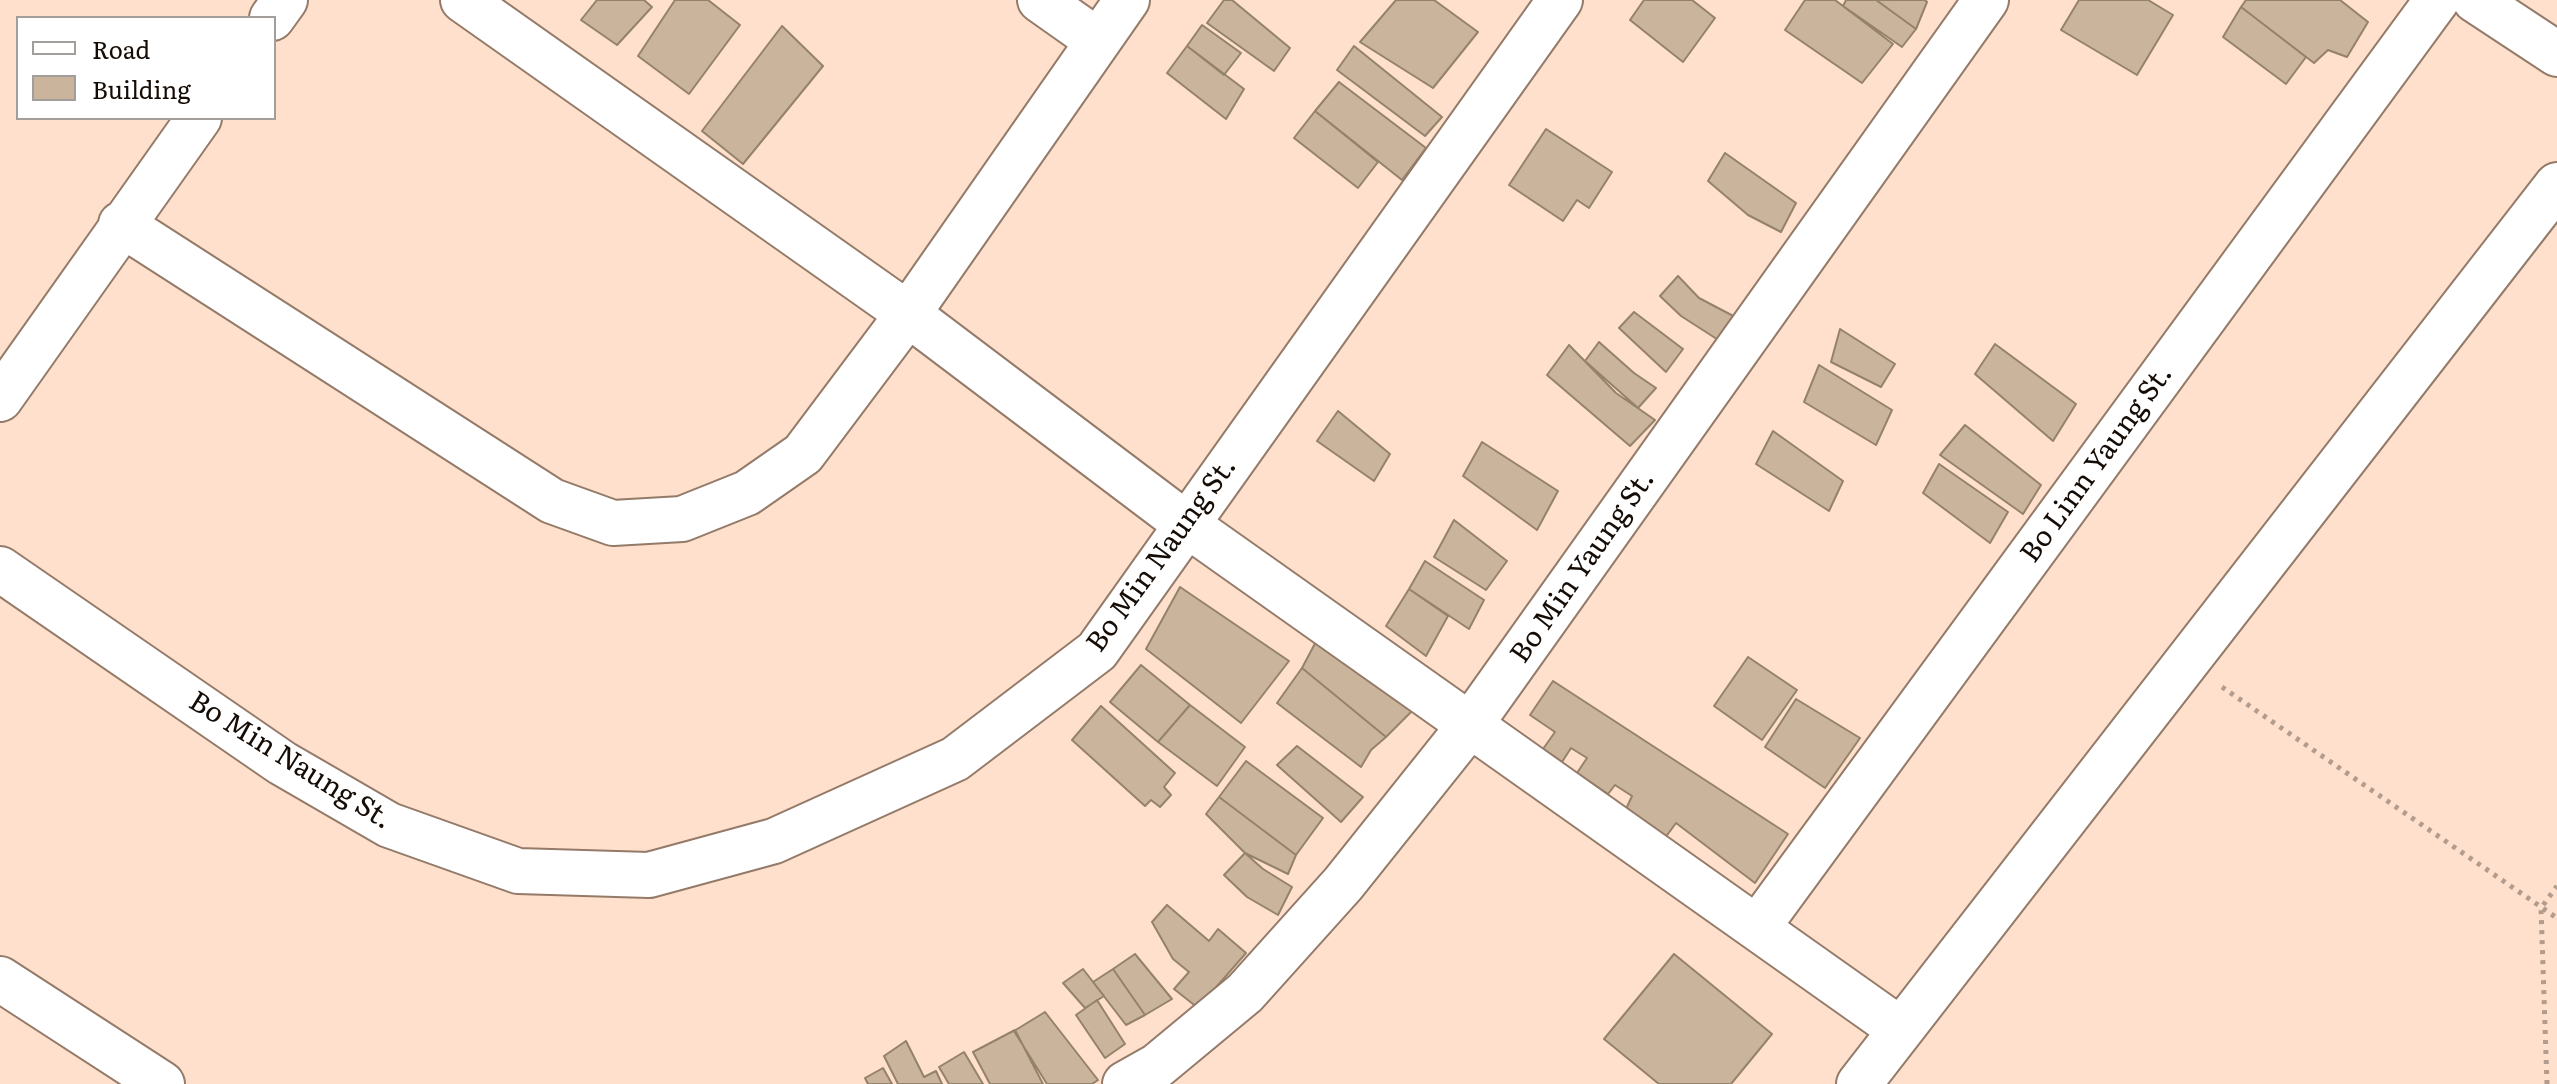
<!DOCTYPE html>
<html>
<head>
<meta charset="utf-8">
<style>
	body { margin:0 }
	#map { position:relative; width:2557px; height:1084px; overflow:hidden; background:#fee0cd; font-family:Literata,serif }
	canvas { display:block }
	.legend { position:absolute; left:16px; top:16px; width:260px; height:104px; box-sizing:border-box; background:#fff; border:2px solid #a19e9b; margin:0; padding:10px 14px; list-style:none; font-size:24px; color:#150c06 }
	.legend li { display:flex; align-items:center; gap:16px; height:40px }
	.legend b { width:40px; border:2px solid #a19e9b }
</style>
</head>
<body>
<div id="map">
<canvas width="2557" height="1084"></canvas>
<ul class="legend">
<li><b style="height:10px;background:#fff"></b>Road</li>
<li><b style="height:22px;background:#cab59c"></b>Building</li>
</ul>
</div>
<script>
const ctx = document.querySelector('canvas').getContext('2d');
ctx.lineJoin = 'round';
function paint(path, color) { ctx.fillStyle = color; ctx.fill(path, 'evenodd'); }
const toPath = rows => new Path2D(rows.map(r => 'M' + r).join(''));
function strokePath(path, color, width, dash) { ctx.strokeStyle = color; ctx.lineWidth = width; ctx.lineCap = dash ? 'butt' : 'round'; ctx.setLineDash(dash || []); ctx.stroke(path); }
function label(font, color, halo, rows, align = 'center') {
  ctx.font = font + ' Literata,serif'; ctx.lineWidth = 8; ctx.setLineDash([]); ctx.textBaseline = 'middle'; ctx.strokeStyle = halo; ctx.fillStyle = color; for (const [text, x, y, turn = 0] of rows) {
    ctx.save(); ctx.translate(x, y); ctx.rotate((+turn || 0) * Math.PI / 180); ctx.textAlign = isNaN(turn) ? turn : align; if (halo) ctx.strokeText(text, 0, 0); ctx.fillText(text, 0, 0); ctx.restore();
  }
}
const building = toPath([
	[597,0,644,0,652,7,617,45,581,20,597,0],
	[675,0,708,0,740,25,689,94,638,56,675,0],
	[1224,0,1232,0,1290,48,1274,71,1207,23,1224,0],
	[1396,0,1434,0,1478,32,1433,88,1360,42,1396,0],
	[1644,0,1692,0,1715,18,1683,62,1630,20,1644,0],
	[1805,0,1835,0,1893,44,1862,83,1785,30,1805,0],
	[1846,0,1876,0,1916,29,1902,47,1843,6,1846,0],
	[1876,0,1925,0,1927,2,1916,29,1876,0],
	[2079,0,2148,0,2173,15,2137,75,2061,30,2079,0],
	[2246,0,2340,0,2368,22,2347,57,2328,50,2314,63,2241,7,2246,0],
	[2241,7,2306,57,2286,84,2223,37,2241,7],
	[1202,25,1241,53,1224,75,1187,46,1202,25],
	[782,26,823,66,743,164,702,131,782,26],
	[1187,46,1244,89,1226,119,1167,73,1187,46],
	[1354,46,1442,117,1425,136,1337,70,1354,46],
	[1339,82,1426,148,1402,180,1315,111,1339,82],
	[1315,111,1378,162,1358,188,1294,138,1315,111],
	[1546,129,1612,172,1589,208,1577,200,1563,221,1509,185,1546,129],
	[1725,153,1796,203,1781,232,1748,215,1708,181,1725,153],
	[1678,276,1699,298,1739,319,1723,343,1681,316,1660,296,1678,276],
	[1634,312,1683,349,1666,372,1619,328,1634,312],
	[1840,329,1895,364,1881,387,1831,362,1840,329],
	[1599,342,1634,373,1656,388,1638,408,1585,361,1599,342],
	[1995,344,2076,404,2053,441,1975,374,1995,344],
	[1569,345,1616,393,1655,420,1630,446,1547,375,1569,345],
	[1819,365,1892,410,1876,445,1804,402,1819,365],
	[1338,411,1390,454,1374,481,1317,441,1338,411],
	[1965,425,2041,485,2023,514,1940,455,1965,425],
	[1773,431,1843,481,1829,511,1756,464,1773,431],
	[1482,442,1558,491,1537,530,1463,476,1482,442],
	[1939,464,2008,512,1990,543,1923,493,1939,464],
	[1454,520,1507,561,1486,590,1434,557,1454,520],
	[1425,561,1484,600,1469,629,1409,589,1425,561],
	[1180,587,1289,661,1241,723,1146,649,1180,587],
	[1409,589,1448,616,1426,656,1386,626,1409,589],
	[1320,634,1415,708,1386,737,1302,668,1320,634],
	[1748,657,1797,690,1762,740,1714,706,1748,657],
	[1141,665,1190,705,1158,742,1110,702,1141,665],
	[1302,668,1386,737,1371,750,1361,767,1277,703,1302,668],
	[1553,681,1788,834,1755,883,1676,823,1665,838,1626,809,1632,796,1615,785,1608,794,1577,773,1587,758,1571,748,1562,762,1543,749,1555,732,1530,715,1553,681],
	[1796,699,1860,738,1825,788,1765,747,1796,699],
	[1190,705,1245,747,1217,786,1158,742,1190,705],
	[1101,706,1175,773,1164,787,1171,795,1160,807,1151,800,1145,806,1072,740,1101,706],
	[1297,746,1363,797,1341,822,1277,765,1297,746],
	[1246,761,1323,818,1296,855,1219,797,1246,761],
	[1219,797,1296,855,1288,874,1245,853,1206,814,1219,797],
	[1245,853,1263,869,1292,887,1278,915,1247,897,1224,875,1245,853],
	[1167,905,1209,941,1218,929,1246,953,1198,1008,1174,989,1189,972,1173,959,1152,922,1167,905],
	[1135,954,1172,999,1145,1015,1113,969,1135,954],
	[1674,954,1772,1034,1731,1084,1659,1084,1604,1039,1674,954],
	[1083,969,1104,996,1085,1008,1063,983,1083,969],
	[1113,969,1145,1015,1126,1025,1093,982,1113,969],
	[1097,1000,1125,1044,1105,1058,1076,1015,1097,1000],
	[1045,1012,1098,1080,1092,1084,1047,1084,1014,1031,1045,1012],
	[1015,1030,1043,1084,990,1084,973,1052,1015,1030],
	[906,1041,924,1077,936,1071,942,1084,898,1084,884,1056,906,1041],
	[964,1052,983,1084,949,1084,939,1067,964,1052],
	[883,1068,892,1084,868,1084,865,1078,883,1068]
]);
paint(building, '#cab59c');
strokePath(building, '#95826a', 2);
const minor = toPath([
	[463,0,908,314,1186,524,1901,1030],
	[1040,0,1098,41],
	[2475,0,2557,54],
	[272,18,285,0],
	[121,224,552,501,613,523,682,519,747,493,803,454,908,314,1127,0],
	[0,399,199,118],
	[0,569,282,763,389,825,518,871,649,875,774,841,955,759,1097,651,1560,0],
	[1757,928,2437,0],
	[0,979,162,1084],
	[1125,1084,1157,1066,1245,993,1343,884,1470,725,1986,0],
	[1859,1084,2557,185]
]);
strokePath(minor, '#947a68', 48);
strokePath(toPath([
	[2222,687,2557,918],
	[2547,1084,2541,908,2557,886]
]), '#b39c8d', 5, [4, 6]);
strokePath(minor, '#fff', 44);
label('28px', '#150c06', '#fff', [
	["Bo Linn Yaung St.",2097,464,-54],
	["Bo Min Naung St.",1162,555,-54],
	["Bo Min Yaung St.",1583,567,-55],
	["Bo Min Naung St.",290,761,32]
]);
</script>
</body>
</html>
